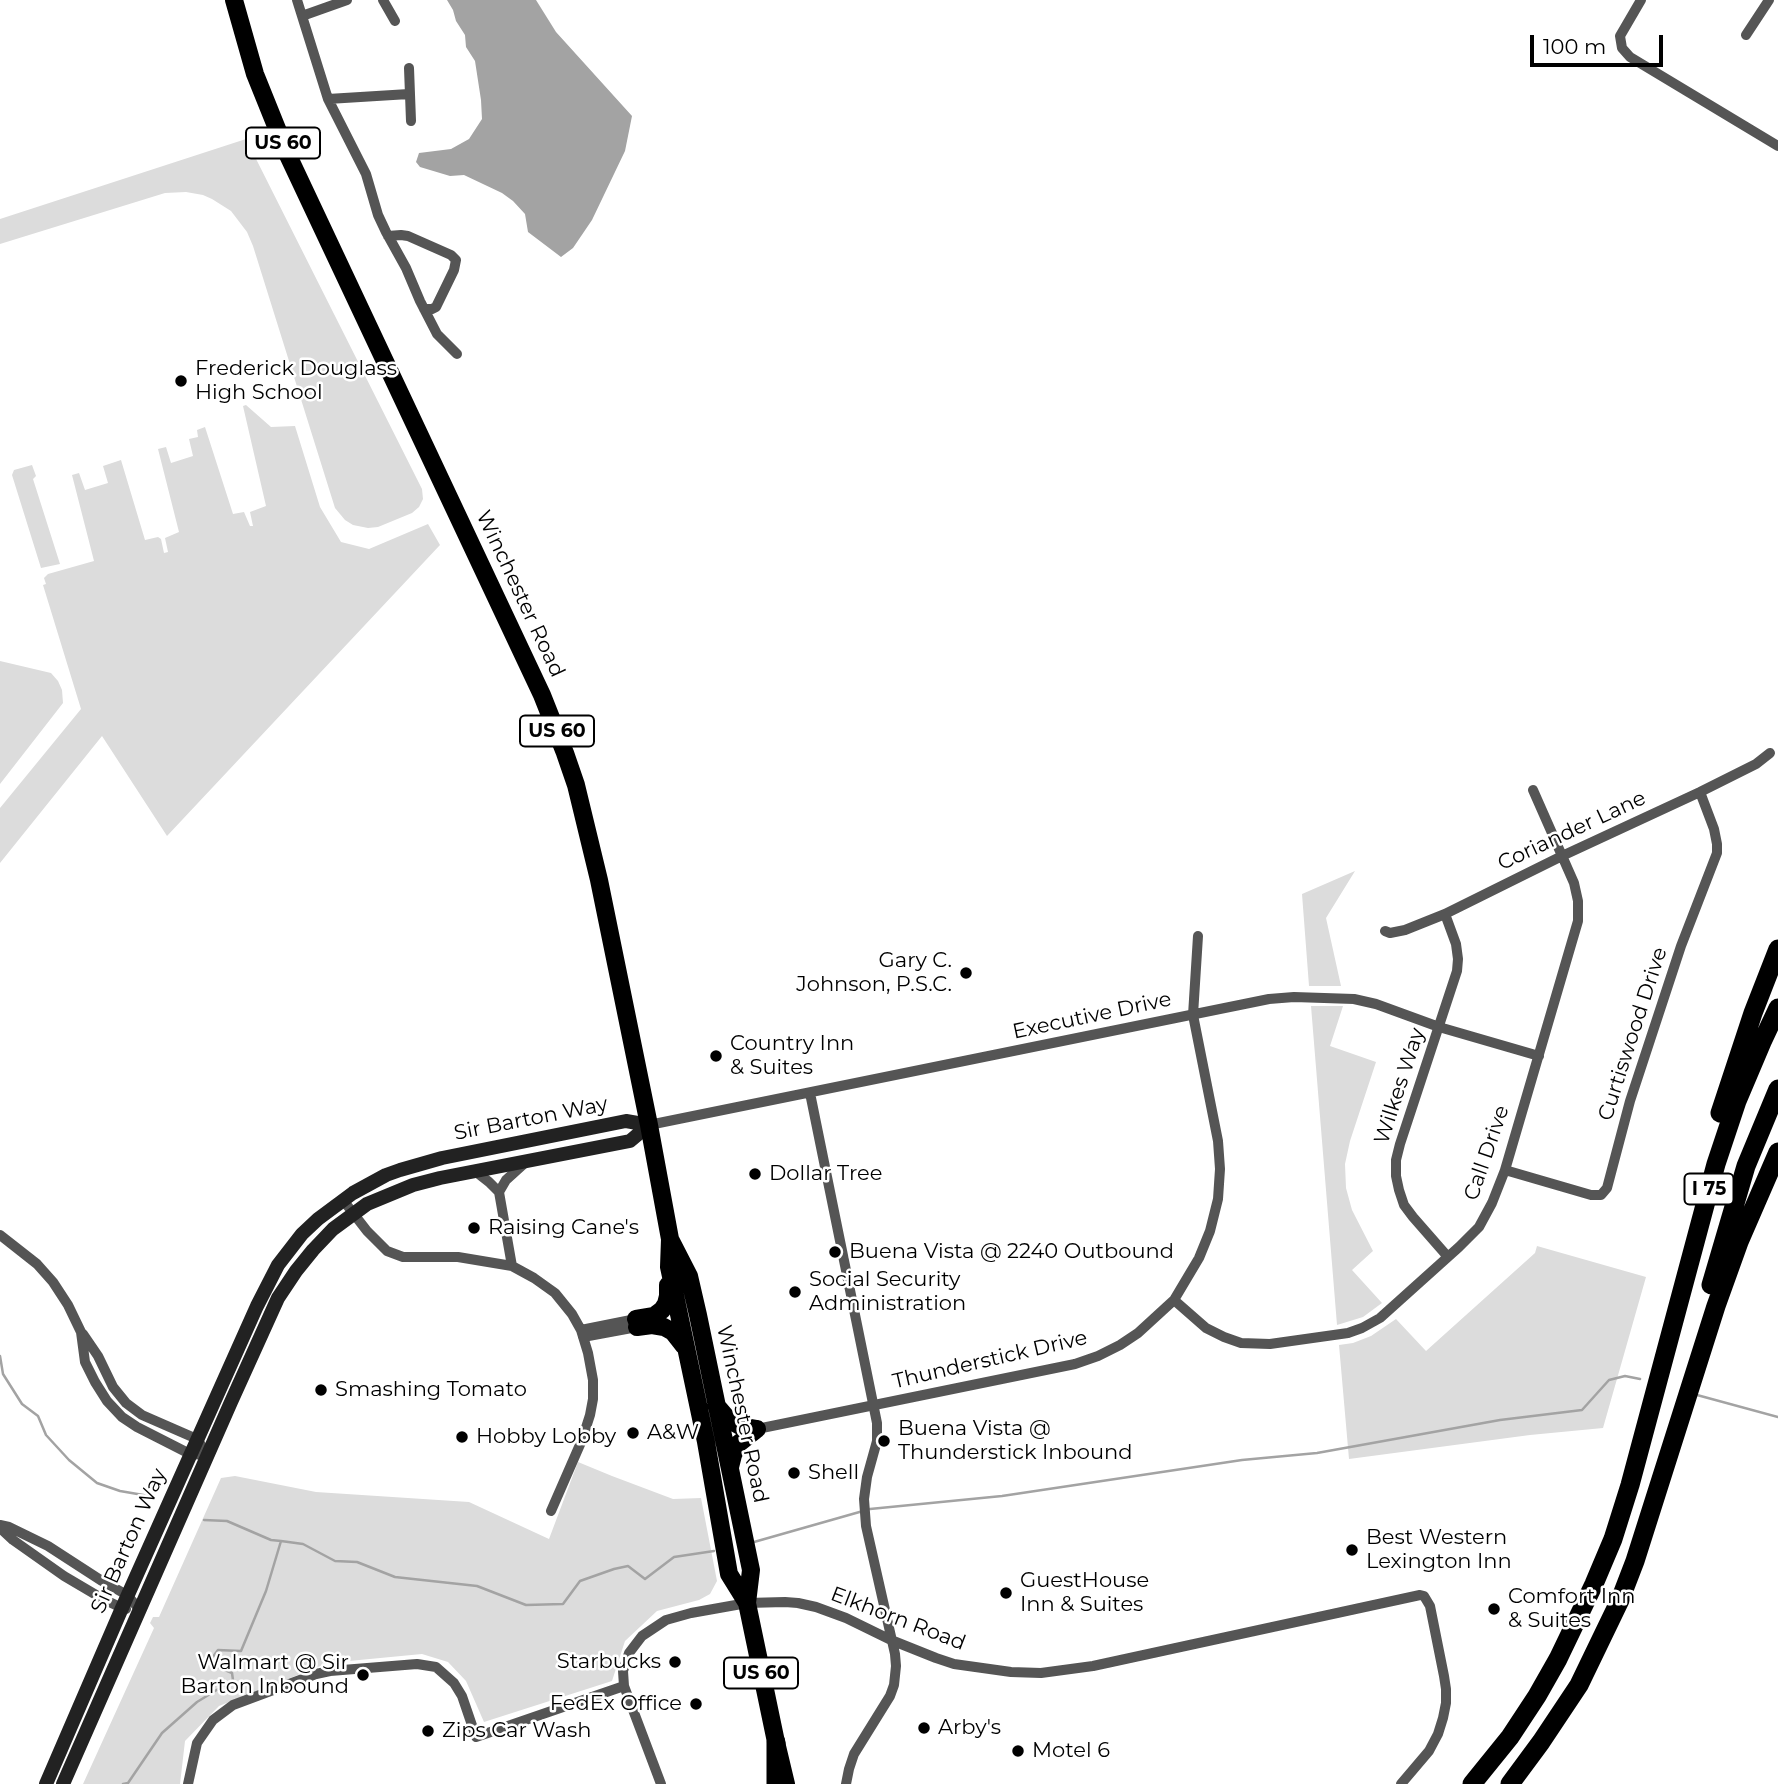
<!DOCTYPE html>
<html>
<head>
<meta charset="utf-8">
<style>
	body { margin:0 }
	#map { position:relative; width:1778px; height:1784px; overflow:hidden; background:#fff; font-family:Montserrat,sans-serif }
	canvas { display:block }
	.scale { position:absolute; left:1530px; top:35px; width:133px; height:32px; box-sizing:border-box; border:4px solid #000; border-top:0; padding-left:9px; font-size:21px; line-height:24px; white-space:nowrap; color:#000; -webkit-text-stroke:5px #fff; paint-order:stroke }
</style>
</head>
<body>
<div id="map">
<canvas width="1778" height="1784"></canvas>
<div class="scale">100 m</div>
</div>
<script>
const ctx = document.querySelector('canvas').getContext('2d');
ctx.lineJoin = 'round';
function paint(path, color) { ctx.fillStyle = color; ctx.fill(path, 'evenodd'); }
const toPath = rows => new Path2D(rows.map(r => 'M' + r).join(''));
function strokePath(path, color, width, dash) { ctx.strokeStyle = color; ctx.lineWidth = width; ctx.lineCap = dash ? 'butt' : 'round'; ctx.setLineDash(dash || []); ctx.stroke(path); }
function label(font, color, halo, rows, align = 'center') {
  ctx.font = font + ' Montserrat,sans-serif'; ctx.lineWidth = 5; ctx.setLineDash([]); ctx.textBaseline = 'middle'; ctx.strokeStyle = halo; ctx.fillStyle = color; for (const [text, x, y, turn = 0] of rows) {
    ctx.save(); ctx.translate(x, y); ctx.rotate((+turn || 0) * Math.PI / 180); ctx.textAlign = isNaN(turn) ? turn : align; if (halo) ctx.strokeText(text, 0, 0); ctx.fillText(text, 0, 0); ctx.restore();
  }
}
paint(toPath([
	[246,139,422,489,423,499,419,507,412,513,378,527,368,528,353,525,345,520,335,508,253,246,247,232,231,211,212,199,203,195,186,192,165,193,0,244,0,219],
	[246,405,271,427,295,426,320,507,341,542,369,549,428,524,440,545,167,836,102,736,0,863,0,808,81,709,43,585,46,584,44,578,48,574,94,561,72,475,79,473,85,490,108,483,103,466,121,460,145,540,158,537,161,539,164,553,168,552,165,538,179,532,158,449,166,447,171,463,193,456,189,439,198,437,197,430,205,427,233,514,244,512,250,526,253,526,250,512,266,506,243,406],
	[32,465,36,476,33,479,60,564,41,568,12,475,14,470],
	[0,661,51,673,58,681,62,690,63,703,0,784],
	[1355,871,1326,918,1341,986,1309,986,1302,894],
	[1311,1006,1343,1006,1330,1046,1376,1062,1350,1141,1345,1164,1346,1188,1352,1210,1373,1251,1352,1270,1382,1303,1363,1317,1337,1325],
	[1537,1246,1646,1277,1603,1428,1530,1435,1349,1459,1339,1345,1353,1343,1371,1336,1396,1319,1426,1351,1535,1253],
	[578,1462,612,1476,673,1499,701,1498,717,1581,710,1594,699,1600,657,1611,625,1641,612,1681,484,1722,466,1681,448,1662,422,1654,328,1663,219,1706,185,1741,180,1784,83,1784,154,1628,150,1623,153,1617,159,1617,221,1478,235,1476,316,1492,469,1502,549,1539]
]), '#dcdcdc');
paint(toPath([
	[447,0,536,0,556,32,632,116,625,151,592,220,573,248,561,257,528,232,525,214,513,201,502,193,464,175,450,176,420,167,416,162,419,153,451,149,469,139,482,119,481,100,475,61,466,47,465,35,456,21,453,10]
]), '#a3a3a3');
strokePath(toPath([
	[0,1356,3,1374,22,1404,38,1416,46,1435,69,1460,97,1483,120,1491,149,1496],
	[1697,1395,1778,1417],
	[870,1509,1002,1496,1242,1460,1317,1453,1500,1420,1582,1410,1609,1380,1625,1376,1640,1379],
	[204,1520,227,1521,271,1540,281,1541],
	[754,1542,863,1511],
	[123,1784,128,1783,162,1733,197,1702,233,1680,232,1673,213,1665,212,1658,218,1650,241,1651,266,1591,281,1541,303,1544,335,1561,357,1562,395,1577,477,1586,526,1605,563,1604,580,1581,614,1569,628,1566,645,1579,674,1557,714,1551]
]), '#a3a3a3', 2.5);
strokePath(toPath([
	[297,0,328,99,366,174,378,215,386,232,406,268,420,301,437,334,457,354],
	[383,0,395,21],
	[1641,0,1620,36,1622,48,1630,57,1778,146],
	[302,16,347,0],
	[1746,35,1769,0],
	[409,68,411,121],
	[328,99,409,94],
	[388,236,401,235,408,236,451,255,456,260,454,270,436,307,432,309,424,309],
	[1445,914,1456,944,1458,959,1457,971,1400,1144,1396,1160,1396,1176,1399,1190,1404,1205,1413,1217,1448,1257],
	[1385,931,1390,933,1405,930,1445,914,1562,856,1700,792,1756,764,1770,753],
	[810,1093,877,1423,877,1441,867,1477,864,1499,866,1526,895,1654,896,1666,894,1685,890,1696,854,1754,849,1769,846,1784],
	[649,1125,1269,999,1294,997,1354,999,1376,1004,1439,1027,1539,1056],
	[1505,1170,1591,1195,1601,1195,1607,1188,1630,1101,1681,946,1717,853,1717,844,1714,829,1700,792],
	[475,1171,489,1182,499,1192,512,1266],
	[499,1192,506,1180,527,1161],
	[343,1200,367,1231,387,1251,403,1257,458,1257,512,1266,534,1278,555,1293,572,1314,581,1330,588,1353,593,1380,593,1399,590,1415,582,1440,551,1511],
	[0,1235,37,1264,53,1282,68,1305,81,1332,85,1362,95,1382,107,1401,122,1417,137,1427,190,1454,208,1455],
	[1174,1300,1206,1328,1224,1337,1241,1343,1270,1344,1348,1333,1362,1328,1380,1318,1459,1247,1479,1227,1492,1203,1505,1170,1578,921,1578,901,1574,883,1533,790],
	[581,1330,636,1319],
	[83,1334,98,1356,113,1387,126,1403,142,1415,197,1439,201,1445],
	[583,1337,637,1327],
	[757,1429,1075,1364,1098,1356,1120,1345,1138,1333,1174,1300,1199,1258,1210,1231,1218,1199,1220,1169,1218,1141,1193,1015,1198,936],
	[0,1525,9,1527,48,1546,102,1581,127,1595,140,1610],
	[0,1528,13,1540,64,1576,103,1599,122,1608,126,1609],
	[188,1784,197,1743,213,1720,233,1705,316,1674,330,1671,417,1664,436,1667,454,1683,462,1696,476,1737,624,1686],
	[661,1784,624,1686,623,1671,629,1653,642,1636,666,1620,691,1613,747,1603,785,1602,798,1603,816,1607,846,1618,891,1640,936,1658,954,1664,1011,1672,1041,1673,1093,1666,1420,1595,1424,1596,1430,1606,1444,1676,1446,1689,1446,1703,1443,1718,1438,1734,1429,1751,1401,1784]
]), '#555', 10);
strokePath(toPath([
	[46,1784,122,1608,257,1306,278,1265,302,1234,318,1219,353,1193,386,1175,400,1170,442,1158,626,1121,649,1125],
	[63,1784,231,1402,278,1298,296,1271,313,1250,333,1229,367,1204,413,1185,440,1178,630,1141,649,1125]
]), '#222', 14);
strokePath(toPath([
	[234,0,255,74,286,151,542,695,565,753,576,785,599,880,649,1125,670,1239,669,1267,706,1442,729,1574,747,1603],
	[670,1239,689,1276,698,1315,751,1570,747,1603,776,1742,786,1784],
	[636,1319,654,1316,662,1310,666,1304,668,1296,668,1285],
	[637,1327,652,1325,664,1327,673,1332,684,1346],
	[716,1405,728,1419,740,1426,757,1429],
	[730,1467,733,1455,738,1444,757,1429]
]), '#000', 18);
strokePath(toPath([
	[1720,1113,1753,1013,1778,949],
	[1711,1285,1746,1166,1778,1089],
	[776,1742,776,1784],
	[1472,1784,1510,1737,1537,1696,1558,1659,1594,1584,1613,1539,1630,1485,1716,1164,1737,1101,1762,1042,1778,1008],
	[1510,1784,1541,1742,1579,1685,1620,1600,1635,1561,1716,1306,1739,1242,1778,1152]
]), '#000', 19);
for (const [x, y, r, color] of [
	[181,381,7,"#000"],
	[966,973,7,"#000"],
	[716,1056,7,"#000"],
	[755,1174,7,"#000"],
	[474,1228,7,"#000"],
	[835,1252,7,"#000"],
	[795,1292,7,"#000"],
	[321,1390,7,"#000"],
	[633,1433,7,"#000"],
	[462,1437,7,"#000"],
	[884,1441,7,"#000"],
	[794,1473,7,"#000"],
	[1352,1550,7,"#000"],
	[1006,1593,7,"#000"],
	[1494,1609,7,"#000"],
	[675,1662,7,"#000"],
	[363,1675,7,"#000"],
	[696,1704,7,"#000"],
	[924,1728,7,"#000"],
	[428,1731,7,"#000"],
	[1018,1751,7,"#000"]
]) { const dot = new Path2D(); dot.arc(x, y, r, 0, 2 * Math.PI); ctx.fillStyle = color; ctx.fill(dot); strokePath(dot, '#fff', 2.5); }
for (const [x, y, w] of [
	[283,143,74],
	[557,731,74],
	[1709,1189,49],
	[761,1673,74]
]) { const box = new Path2D(); box.roundRect(x - w / 2, y - 15.5, w, 31, 5); ctx.fillStyle = '#fff'; ctx.fill(box); strokePath(box, '#000', 2); }
label('bold 19px', '#000', null, [
	["US 60",283,143],
	["US 60",557,731],
	["I 75",1709,1189],
	["US 60",761,1673]
]);
label('21px', '#000', '#fff', [
	["Frederick Douglass",195,369],
	["High School",195,393],
	["Gary C.",952,961,"right"],
	["Johnson, P.S.C.",952,985,"right"],
	["Country Inn",730,1044],
	["& Suites",730,1068],
	["Dollar Tree",769,1174],
	["Raising Cane's",488,1228],
	["Buena Vista @ 2240 Outbound",849,1252],
	["Social Security",809,1280],
	["Administration",809,1304],
	["Smashing Tomato",335,1390],
	["Buena Vista @",898,1429],
	["Thunderstick Inbound",898,1453],
	["A&W",647,1433],
	["Hobby Lobby",476,1437],
	["Shell",808,1473],
	["Best Western",1366,1538],
	["Lexington Inn",1366,1562],
	["GuestHouse",1020,1581],
	["Inn & Suites",1020,1605],
	["Comfort Inn",1508,1597],
	["& Suites",1508,1621],
	["Starbucks",661,1662,"right"],
	["Walmart @ Sir",349,1663,"right"],
	["Barton Inbound",349,1687,"right"],
	["FedEx Office",682,1704,"right"],
	["Arby's",938,1728],
	["Zips Car Wash",442,1731],
	["Motel 6",1032,1751]
], 'left');
label('21px', '#000', '#fff', [
	["Winchester Road",520,594,65],
	["Coriander Lane",1572,831,-25],
	["Executive Drive",1092,1016,-12],
	["Curtiswood Drive",1633,1034,-72],
	["Wilkes Way",1400,1086,-72],
	["Sir Barton Way",531,1119,-11],
	["Call Drive",1487,1153,-71],
	["Thunderstick Drive",990,1360,-13],
	["Winchester Road",742,1414,78],
	["Sir Barton Way",129,1541,-66],
	["Elkhorn Road",898,1619,21]
]);
</script>
</body>
</html>
